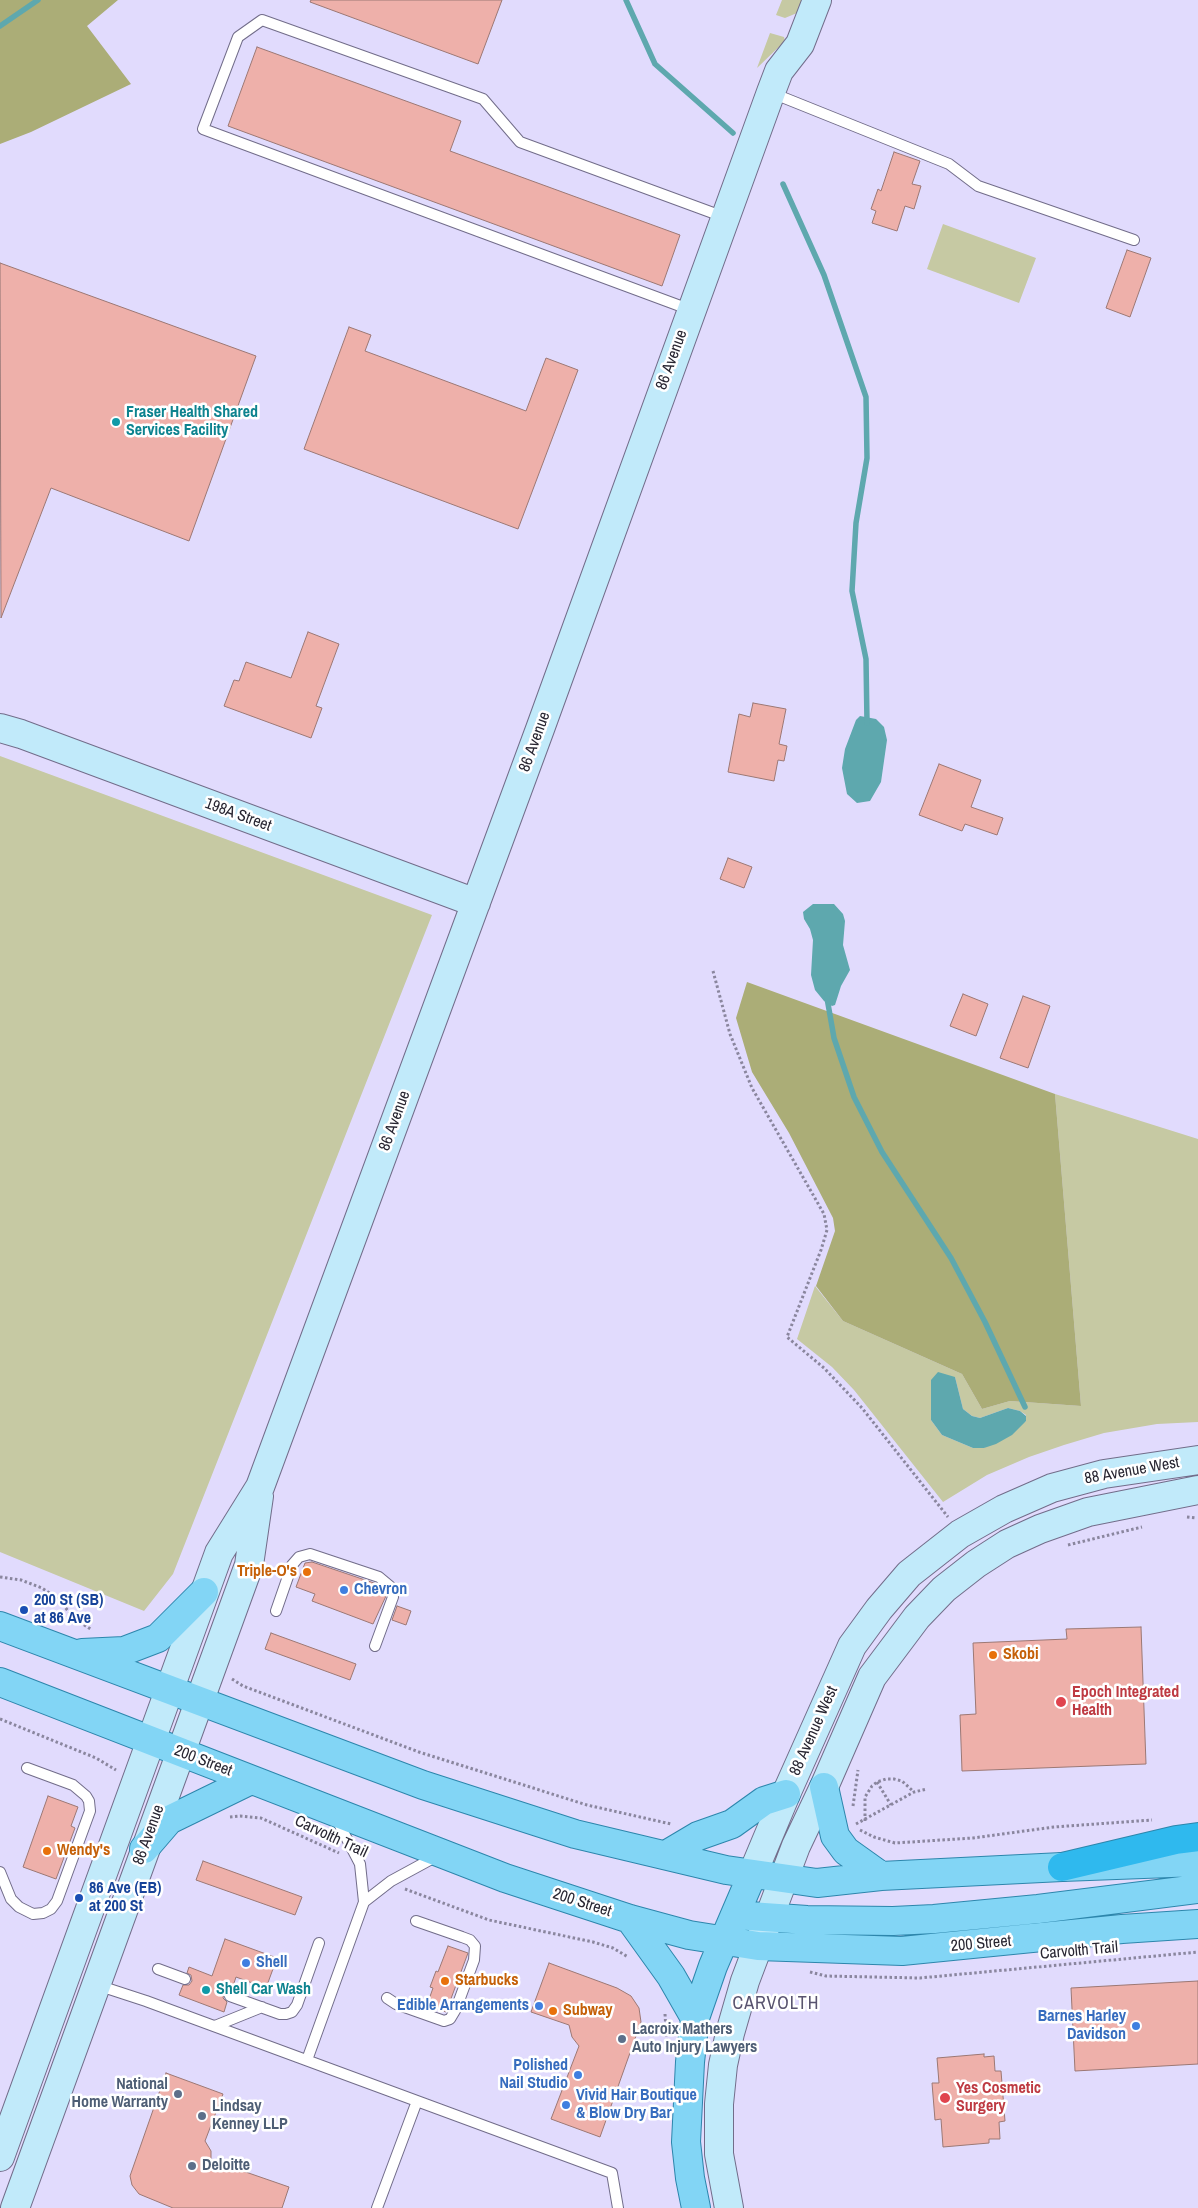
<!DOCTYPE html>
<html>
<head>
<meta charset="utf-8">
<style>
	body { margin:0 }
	canvas { display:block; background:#e1dbfd }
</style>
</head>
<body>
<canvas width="1198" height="2208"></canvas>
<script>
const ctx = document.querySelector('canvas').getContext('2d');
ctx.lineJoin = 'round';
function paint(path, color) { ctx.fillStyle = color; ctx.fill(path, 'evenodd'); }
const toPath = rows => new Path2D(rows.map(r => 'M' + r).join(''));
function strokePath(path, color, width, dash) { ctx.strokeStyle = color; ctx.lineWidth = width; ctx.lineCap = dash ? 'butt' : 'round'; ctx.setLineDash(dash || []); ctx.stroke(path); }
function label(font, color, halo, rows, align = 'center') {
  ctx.font = font + ' "Archivo Narrow",sans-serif'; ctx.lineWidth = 5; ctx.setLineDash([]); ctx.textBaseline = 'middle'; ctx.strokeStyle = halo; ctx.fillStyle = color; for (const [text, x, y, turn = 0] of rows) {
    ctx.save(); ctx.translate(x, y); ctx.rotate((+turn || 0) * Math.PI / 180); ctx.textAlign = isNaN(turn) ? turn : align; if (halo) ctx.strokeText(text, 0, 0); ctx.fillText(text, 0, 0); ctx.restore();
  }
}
paint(toPath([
	[782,0,802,0,797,13,785,18,776,15],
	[770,33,784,37,785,41,757,68],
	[943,224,1036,258,1019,303,927,269],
	[0,756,432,915,173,1574,144,1611,0,1552],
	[1055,1094,1198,1139,1198,1422,1157,1424,1104,1433,1064,1445,1029,1457,987,1475,943,1502,854,1390,832,1367,797,1339,815,1286,843,1321,962,1374,982,1409,1010,1401,1081,1406],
	[955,1377,963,1409,972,1416,980,1418,1008,1408,1020,1411,1026,1415,1026,1421,984,1448,973,1448,942,1435,931,1420]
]), '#c6c9a3');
paint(toPath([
	[0,0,118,0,87,26,131,84,31,132,0,144],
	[747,982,1055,1094,1081,1406,1010,1401,982,1409,962,1374,843,1321,816,1286,835,1231,833,1218,789,1133,752,1072,736,1018]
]), '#abad77');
paint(toPath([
	[860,716,876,719,884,727,887,740,881,782,870,801,857,803,847,794,842,768,845,749,856,720],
	[813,904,834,904,843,914,845,921,843,945,850,970,841,986,835,1005,832,1006,824,1001,815,990,811,975,813,940,810,929,804,919,803,912],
	[938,1372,955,1377,963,1409,972,1416,980,1418,1008,1408,1020,1411,1026,1416,1026,1421,1012,1435,996,1444,984,1448,973,1448,942,1435,931,1420,931,1380]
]), '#5ea8ae');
strokePath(toPath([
	[626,0,655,64,733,133],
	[0,26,38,0],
	[783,184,824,275,866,397,867,458,856,523,852,591,866,659,867,723],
	[827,998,834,1038,854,1097,882,1152,951,1258,985,1322,1025,1407]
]), '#5ea8ae', 5.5);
const building = toPath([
	[311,0,502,0,478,64,310,2,311,0],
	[257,47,461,121,450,151,680,235,662,286,228,126,257,47],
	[894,152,920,161,912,184,921,186,914,209,905,206,897,231,872,223,876,211,871,209,878,189,881,191,894,152],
	[1127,250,1151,258,1130,317,1106,308,1127,250],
	[0,263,256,356,189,541,51,488,1,618,0,263],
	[349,327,371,335,365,351,526,411,546,358,578,370,518,529,304,449,349,327],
	[308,632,339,644,316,706,322,708,311,738,224,706,234,680,239,681,246,662,291,678,308,632],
	[753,703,786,709,779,744,787,746,784,761,778,760,774,781,728,772,739,714,750,717,753,703],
	[939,764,981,780,971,807,1003,818,997,835,965,824,962,831,919,815,939,764],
	[728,858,752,867,744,888,720,879,728,858],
	[963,994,988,1004,976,1036,950,1026,963,994],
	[1023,996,1050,1006,1028,1068,1000,1058,1023,996],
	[312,1562,377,1584,382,1589,386,1596,373,1624,312,1601,315,1594,296,1587,305,1563,312,1562],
	[397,1606,411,1611,406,1625,392,1620,397,1606],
	[1141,1627,1146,1764,962,1771,960,1715,976,1714,973,1643,1067,1639,1066,1629,1141,1627],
	[271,1633,356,1664,350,1680,265,1649,271,1633],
	[48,1796,78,1807,71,1826,75,1828,56,1879,23,1867,48,1796],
	[203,1861,302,1897,295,1915,196,1880,203,1861],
	[225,1939,277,1958,266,1988,236,1977,232,1989,224,1993,223,1998,227,2002,224,2012,179,1995,183,1985,189,1985,192,1981,191,1975,187,1973,189,1967,212,1976,225,1939],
	[448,1946,468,1953,446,2012,427,2005,433,1988,430,1987,436,1971,438,1972,448,1946],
	[549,1963,617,1988,631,1996,639,2008,641,2022,600,2137,551,2119,579,2046,572,2037,569,2025,531,2012,549,1963],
	[1198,1981,1198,2064,1075,2071,1071,1988,1198,1981],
	[984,2054,984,2057,994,2056,995,2071,1001,2071,1005,2121,999,2122,1000,2139,989,2139,989,2143,943,2147,941,2119,935,2120,932,2083,939,2083,937,2058,984,2054],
	[166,2073,223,2094,205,2141,211,2151,211,2160,289,2187,282,2208,173,2208,139,2194,132,2185,130,2176,166,2073]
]);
paint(building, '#eeb0aa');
strokePath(building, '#9c7874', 1);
const lane = toPath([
	[772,93,949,164,978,186,1134,240],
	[691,310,203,129,238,37,262,20,483,99,520,142,724,217],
	[276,1611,292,1565,299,1557,310,1554,379,1577,391,1587,393,1597,375,1646],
	[0,1872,11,1899,19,1907,33,1914,43,1913,51,1909,57,1901,90,1811,89,1801,86,1796,73,1785,27,1768],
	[364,1902,391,1881,437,1856],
	[158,1969,185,1979],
	[97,1985,146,2001,612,2173,618,2208],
	[230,1996,280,2014,286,2014,292,2012,297,2005,319,1943],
	[387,1998,396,2004,444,2021,450,2019,456,2009,474,1960,475,1946,470,1940,462,1937,416,1921],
	[215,2026,262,2007],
	[307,2060,364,1902,360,1864,336,1818],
	[377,2208,417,2101]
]);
const secondary = toPath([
	[0,728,21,734,476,903],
	[752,1875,786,1794,852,1646,879,1609,909,1574,960,1534,1004,1509,1052,1488,1104,1474,1198,1460],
	[0,2157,219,1553,260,1487,540,729,771,92,779,71,800,44,817,0],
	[15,2208,249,1565,259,1496],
	[729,2208,719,2154,719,2104,723,2065,730,2033,745,1981,796,1846,824,1787,872,1677,917,1617,944,1589,976,1564,1007,1544,1040,1529,1088,1512,1198,1490]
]);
const primary = toPath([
	[0,1626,423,1785,575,1834,726,1870,817,1883,881,1876,1062,1867,1198,1862],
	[82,1653,124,1651,158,1638,204,1592],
	[0,1682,505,1878,630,1919,689,1935,758,1946,902,1951,1122,1929,1198,1924],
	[824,1787,835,1836,846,1851,881,1876],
	[144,1849,169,1820,251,1780],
	[666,1855,698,1836,732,1824,764,1801,786,1794],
	[735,1915,807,1920,893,1921,934,1919,1038,1909,1198,1889],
	[630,1919,671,1976,695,2018],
	[696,2208,690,2178,686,2142,690,2062,695,2018,713,1966,752,1875]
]);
const highway = toPath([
	[1062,1867,1176,1840,1198,1837]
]);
strokePath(lane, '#726d8a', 12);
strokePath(secondary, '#726d8a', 30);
strokePath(primary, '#2d86ac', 30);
strokePath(highway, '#2d86ac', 30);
strokePath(toPath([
	[713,971,730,1034,752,1088,824,1214,827,1230,821,1250,787,1337,824,1368,862,1408,948,1517],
	[1187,1517,1196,1518],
	[1068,1545,1142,1527],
	[0,1577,21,1580,42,1588,58,1599,75,1619,92,1630],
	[232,1679,243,1686,419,1752,587,1805,671,1824],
	[0,1719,96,1758,116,1770],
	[877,1782,891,1805],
	[853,1806,858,1770],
	[230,1817,240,1816,261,1818,339,1853],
	[865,1821,865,1797,872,1786,877,1782,886,1779,894,1779,902,1781,914,1792],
	[856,1824,914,1792,927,1789],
	[860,1830,874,1837,895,1843,973,1838,1054,1827,1152,1820],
	[405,1889,489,1920,593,1942,613,1948,628,1957],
	[810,1972,826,1976,920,1978,1198,1952],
	[665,2014,667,2045]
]), '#8a869e', 3, [2.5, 2.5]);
strokePath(lane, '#fff', 10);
strokePath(secondary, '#c1eafa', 28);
strokePath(primary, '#82d5f5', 28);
strokePath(highway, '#2fb9ee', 28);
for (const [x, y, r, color] of [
	[116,422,5,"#0f9aa8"],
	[307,1572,5,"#e8710a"],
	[344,1590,5,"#3f7fe0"],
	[24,1610,5,"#1a4fb4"],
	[993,1655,5,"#e8710a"],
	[1061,1702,6,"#e0444e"],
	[47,1851,5,"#e8710a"],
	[79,1898,5,"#1a4fb4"],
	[246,1963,5,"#3f7fe0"],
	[445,1981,5,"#e8710a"],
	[206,1990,5,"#0f9aa8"],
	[539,2006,5,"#3f7fe0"],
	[553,2011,5,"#e8710a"],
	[1136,2026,5,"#3f7fe0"],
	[622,2039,5,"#5c6f8a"],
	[578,2075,5,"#3f7fe0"],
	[178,2094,5,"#5c6f8a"],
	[945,2098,6,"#e0444e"],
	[566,2105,5,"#3f7fe0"],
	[202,2116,5,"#5c6f8a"],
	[192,2166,5,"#5c6f8a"]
]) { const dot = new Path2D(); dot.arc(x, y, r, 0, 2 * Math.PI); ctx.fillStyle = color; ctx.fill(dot); strokePath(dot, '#fff', 2); }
label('16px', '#282632', '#fff', [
	["86 Avenue",672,360,-70],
	["86 Avenue",535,742,-70],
	["198A Street",238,815,20],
	["86 Avenue",395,1121,-70],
	["88 Avenue West",1132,1471,-10],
	["88 Avenue West",814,1731,-66],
	["200 Street",203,1761,21],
	["86 Avenue",149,1835,-70],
	["Carvolth Trail",331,1837,25],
	["200 Street",582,1903,18],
	["200 Street",981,1944,-5],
	["Carvolth Trail",1079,1951,-5]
]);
label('bold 16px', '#0d838f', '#fff', [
	["Fraser Health Shared",126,413],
	["Services Facility",126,431],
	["Shell Car Wash",216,1990]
], 'left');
label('bold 16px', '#c56008', '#fff', [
	["Triple-O's",297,1572,"right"],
	["Skobi",1003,1655],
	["Wendy's",57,1851],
	["Starbucks",455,1981],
	["Subway",563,2011]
], 'left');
label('bold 16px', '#366cbe', '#fff', [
	["Chevron",354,1590],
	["Shell",256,1963],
	["Edible Arrangements",529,2006,"right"],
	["Barnes Harley",1126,2017,"right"],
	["Davidson",1126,2035,"right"],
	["Polished",568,2066,"right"],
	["Nail Studio",568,2084,"right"],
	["Vivid Hair Boutique",576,2096],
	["& Blow Dry Bar",576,2114]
], 'left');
label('bold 16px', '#164399', '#fff', [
	["200 St (SB)",34,1601],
	["at 86 Ave",34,1619],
	["86 Ave (EB)",89,1889],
	["at 200 St",89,1907]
], 'left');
label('bold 16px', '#be3a42', '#fff', [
	["Epoch Integrated",1072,1693],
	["Health",1072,1711],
	["Yes Cosmetic",956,2089],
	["Surgery",956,2107]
], 'left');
label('bold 16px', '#4e5e75', '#fff', [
	["Lacroix Mathers",632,2030],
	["Auto Injury Lawyers",632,2048],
	["National",168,2085,"right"],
	["Home Warranty",168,2103,"right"],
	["Lindsay",212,2107],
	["Kenney LLP",212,2125],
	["Deloitte",202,2166]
], 'left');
ctx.letterSpacing = '1px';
label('18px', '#58536f', '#fff', [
	["CARVOLTH",776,2004]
]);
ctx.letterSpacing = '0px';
</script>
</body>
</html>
